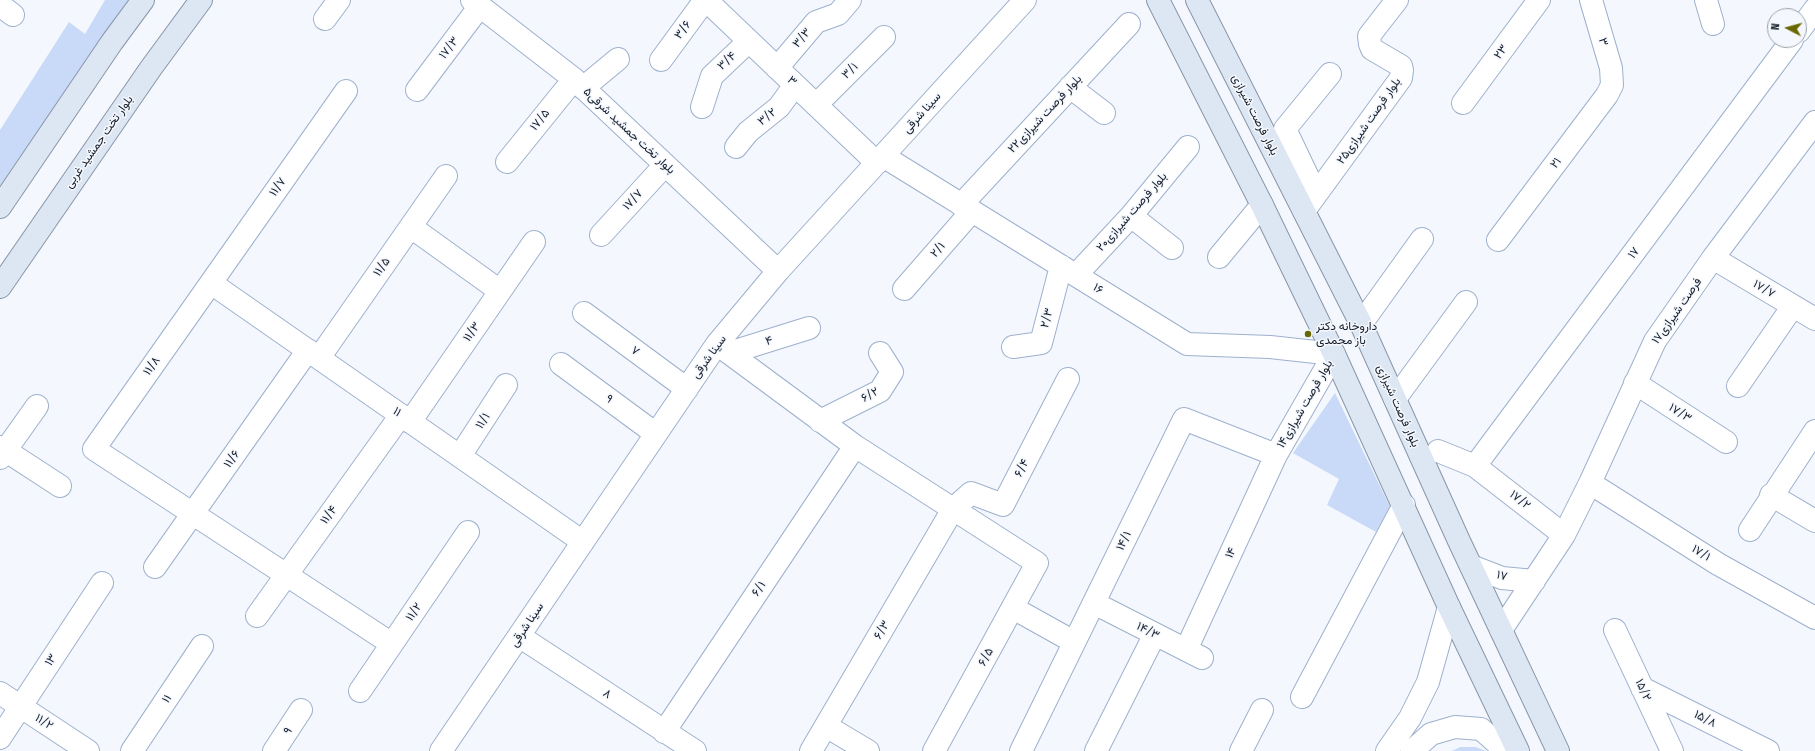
<!DOCTYPE html>
<html>
<head>
<meta charset="utf-8">
<style>
	body { margin:0 }
	#map { position:relative; width:1815px; height:751px; overflow:hidden; background:#f4f8fe; font-family:"Fira Sans Condensed",sans-serif }
	canvas { display:block }
	.north { position:absolute; left:1767px; top:8px; width:40px; height:40px; box-sizing:border-box; background:#f4f8fe; border:1px solid #9ba0a8; border-radius:50%; rotate:276deg; font-size:11px; font-weight:700; line-height:16px; text-align:center; color:#161d28 }
	.north::after { content:''; display:block; margin:auto; width:14px; height:18px; background:#686700; clip-path:polygon(50% 0,100% 100%,50% 72%,0 100%) }
</style>
</head>
<body>
<div id="map">
<canvas width="1815" height="751"></canvas>
<div class="north">N</div>
</div>
<script>
const ctx = document.querySelector('canvas').getContext('2d');
ctx.lineJoin = 'round';
function paint(path, color) { ctx.fillStyle = color; ctx.fill(path, 'evenodd'); }
const toPath = rows => new Path2D(rows.map(r => 'M' + r).join(''));
function strokePath(path, color, width, dash) { ctx.strokeStyle = color; ctx.lineWidth = width; ctx.lineCap = dash ? 'butt' : 'round'; ctx.setLineDash(dash || []); ctx.stroke(path); }
function label(font, color, halo, rows, align = 'center') {
  ctx.font = font + ' "Fira Sans Condensed",Vazirmatn,sans-serif'; ctx.lineWidth = 3; ctx.setLineDash([]); ctx.textBaseline = 'middle'; ctx.strokeStyle = halo; ctx.fillStyle = color; for (const [text, x, y, turn = 0] of rows) {
    ctx.save(); ctx.translate(x, y); ctx.rotate((+turn || 0) * Math.PI / 180); ctx.textAlign = isNaN(turn) ? turn : align; if (halo) ctx.strokeText(text, 0, 0); ctx.fillText(text, 0, 0); ctx.restore();
  }
}
paint(toPath([
	[105,0,129,0,92,51,0,186,0,130,69,22,85,34],
	[1335,393,1390,507,1376,532,1327,505,1339,479,1293,453],
	[1460,747,1476,747,1486,751,1452,751]
]), '#c8daf7');
const minor = toPath([
	[472,0,574,79,778,271],
	[706,0,877,163],
	[1706,0,1713,24],
	[0,5,13,15],
	[325,19,339,0],
	[1799,31,1815,9],
	[661,60,705,0],
	[777,68,816,22,838,14,850,0],
	[1070,87,1104,113],
	[583,88,618,59],
	[417,90,480,6],
	[346,91,94,449,392,644],
	[1463,103,1539,0],
	[816,105,884,37],
	[702,107,712,76,749,41],
	[736,147,748,132,779,107,795,85],
	[883,156,1187,344,1270,347,1334,354,1276,455,1186,650],
	[507,162,574,79],
	[1316,194,1285,129,1330,74],
	[961,205,1129,24],
	[1304,211,1401,78,1402,70,1401,66,1372,49,1370,44,1369,36,1397,0],
	[1131,216,1172,248],
	[411,227,500,291],
	[601,235,665,165],
	[1498,240,1607,95,1612,85,1611,68,1591,0],
	[1219,257,1262,205],
	[1713,258,1815,319],
	[1076,275,1131,216,1188,147],
	[211,283,583,542],
	[904,289,972,211],
	[584,313,687,389],
	[1361,324,1422,239],
	[717,344,855,446,1037,563,934,751],
	[1013,347,1041,343,1061,266],
	[729,353,809,328],
	[319,358,446,176],
	[561,364,656,434],
	[1635,383,1726,442],
	[1738,386,1793,306],
	[1395,399,1466,302],
	[820,421,880,391,892,372,880,353],
	[410,422,534,242],
	[0,447,60,486],
	[1438,451,1475,466,1564,535],
	[460,456,506,385],
	[0,458,37,406],
	[1475,466,1792,40],
	[1590,483,1718,564,1815,618],
	[1771,495,1815,521],
	[1750,530,1815,431],
	[1471,566,1502,578,1534,581],
	[155,567,308,350],
	[1094,603,1202,658],
	[1013,608,1074,642],
	[257,616,401,415],
	[1501,630,1564,535,1590,483,1655,341,1713,258,1815,122],
	[1615,630,1672,751],
	[519,636,695,751],
	[1642,688,1768,751],
	[360,691,468,532],
	[0,693,88,751],
	[1302,697,1404,505],
	[826,726,868,751],
	[664,732,855,446],
	[0,738,102,583],
	[132,751,202,646],
	[274,751,301,710],
	[441,751,717,344,778,271,1025,0],
	[811,751,953,509,971,493,1003,505,1068,379],
	[1021,751,1184,419,1276,455],
	[1096,751,1155,634],
	[1241,751,1262,710],
	[1387,751,1410,718,1428,682,1449,607],
	[1412,751,1431,734,1455,727,1481,729,1506,751]
]);
const major = toPath([
	[1158,0,1262,205,1334,354,1449,607,1518,751],
	[1197,0,1361,324,1459,541,1558,751],
	[0,207,112,42,143,0],
	[0,287,151,68,201,0]
]);
strokePath(minor, '#9db0cd', 24);
strokePath(major, '#8895a7', 24);
strokePath(minor, '#fff', 22);
strokePath(major, '#dde6f3', 22);
for (const [x, y, r, color] of [
	[1308,334,4,"#686700"]
]) { const dot = new Path2D(); dot.arc(x, y, r, 0, 2 * Math.PI); ctx.fillStyle = color; ctx.fill(dot); strokePath(dot, '#f4f8fe', 1.5); }
label('12px', '#161d28', '#f4f8fe', [
	["۳/۶",683,30,-54],
	["۳/۳",802,38,-50],
	["۳",1603,42,74],
	["۱۷/۳",449,48,-53],
	["۲۳",1501,52,-54],
	["۳/۴",727,61,-43],
	["۳/۱",850,71,-45],
	["۳",792,81,43],
	["سینا شرقی",922,113,-48],
	["بلوار فرصت شیرازی۲۲",1045,114,-47],
	["بلوار فرصت شیرازی",1255,115,63],
	["۳/۲",767,117,-39],
	["۱۷/۵",540,120,-51],
	["بلوار فرصت شیرازی۲۵",1369,121,-55],
	["بلوار تخت جمشید شرقی۵",629,131,43],
	["بلوار تخت جمشید غربی",99,142,-55],
	["۲۱",1556,163,-53],
	["۱۱/۷",278,187,-55],
	["۱۷/۷",633,200,-48],
	["بلوار فرصت شیرازی۲۰",1132,212,-49],
	["۲/۱",938,250,-49],
	["۱۷",1634,253,-53],
	["۱۱/۵",382,267,-55],
	["۱۶",1098,289,32],
	["۱۷/۷",1764,289,31],
	["۱۷فرصت شیرازی",1677,311,-55],
	["۲/۳",1047,318,-75],
	["۱۱/۳",472,332,-55],
	["۴",769,341,-17],
	["۷",635,351,36],
	["سینا شرقی",709,357,-54],
	["۱۱/۸",152,366,-55],
	["۶/۲",870,395,-30],
	["۹",609,399,36],
	["بلوار فرصت شیرازی۱۴",1305,404,-60],
	["بلوار فرصت شیرازی",1398,406,66],
	["۱۱",397,412,35],
	["۱۷/۳",1680,413,33],
	["۱۱/۱",483,421,-57],
	["۱۱/۶",232,459,-55],
	["۶/۴",1022,468,-63],
	["۱۷/۲",1520,500,38],
	["۱۱/۴",329,515,-54],
	["۱۴/۱",1124,541,-64],
	["۱۴",1231,553,-65],
	["۱۷/۱",1701,553,32],
	["۱۷",1502,576,13],
	["۶/۱",759,589,-56],
	["۱۱/۲",414,612,-56],
	["سینا شرقی",527,625,-56],
	["۶/۳",882,630,-60],
	["۱۴/۳",1148,631,27],
	["۶/۵",986,657,-61],
	["۱۳",51,660,-57],
	["۱۵/۲",1643,690,65],
	["۸",607,694,33],
	["۱۱",167,699,-56],
	["۱۵/۸",1705,719,27],
	["۱۱/۲",44,722,33],
	["۹",288,731,-57]
]);
label('12px', '#161d28', '#f4f8fe', [
	["داروخانه دکتر",1316,327],
	["باز محمدی",1316,341]
], 'left');
</script>
</body>
</html>
